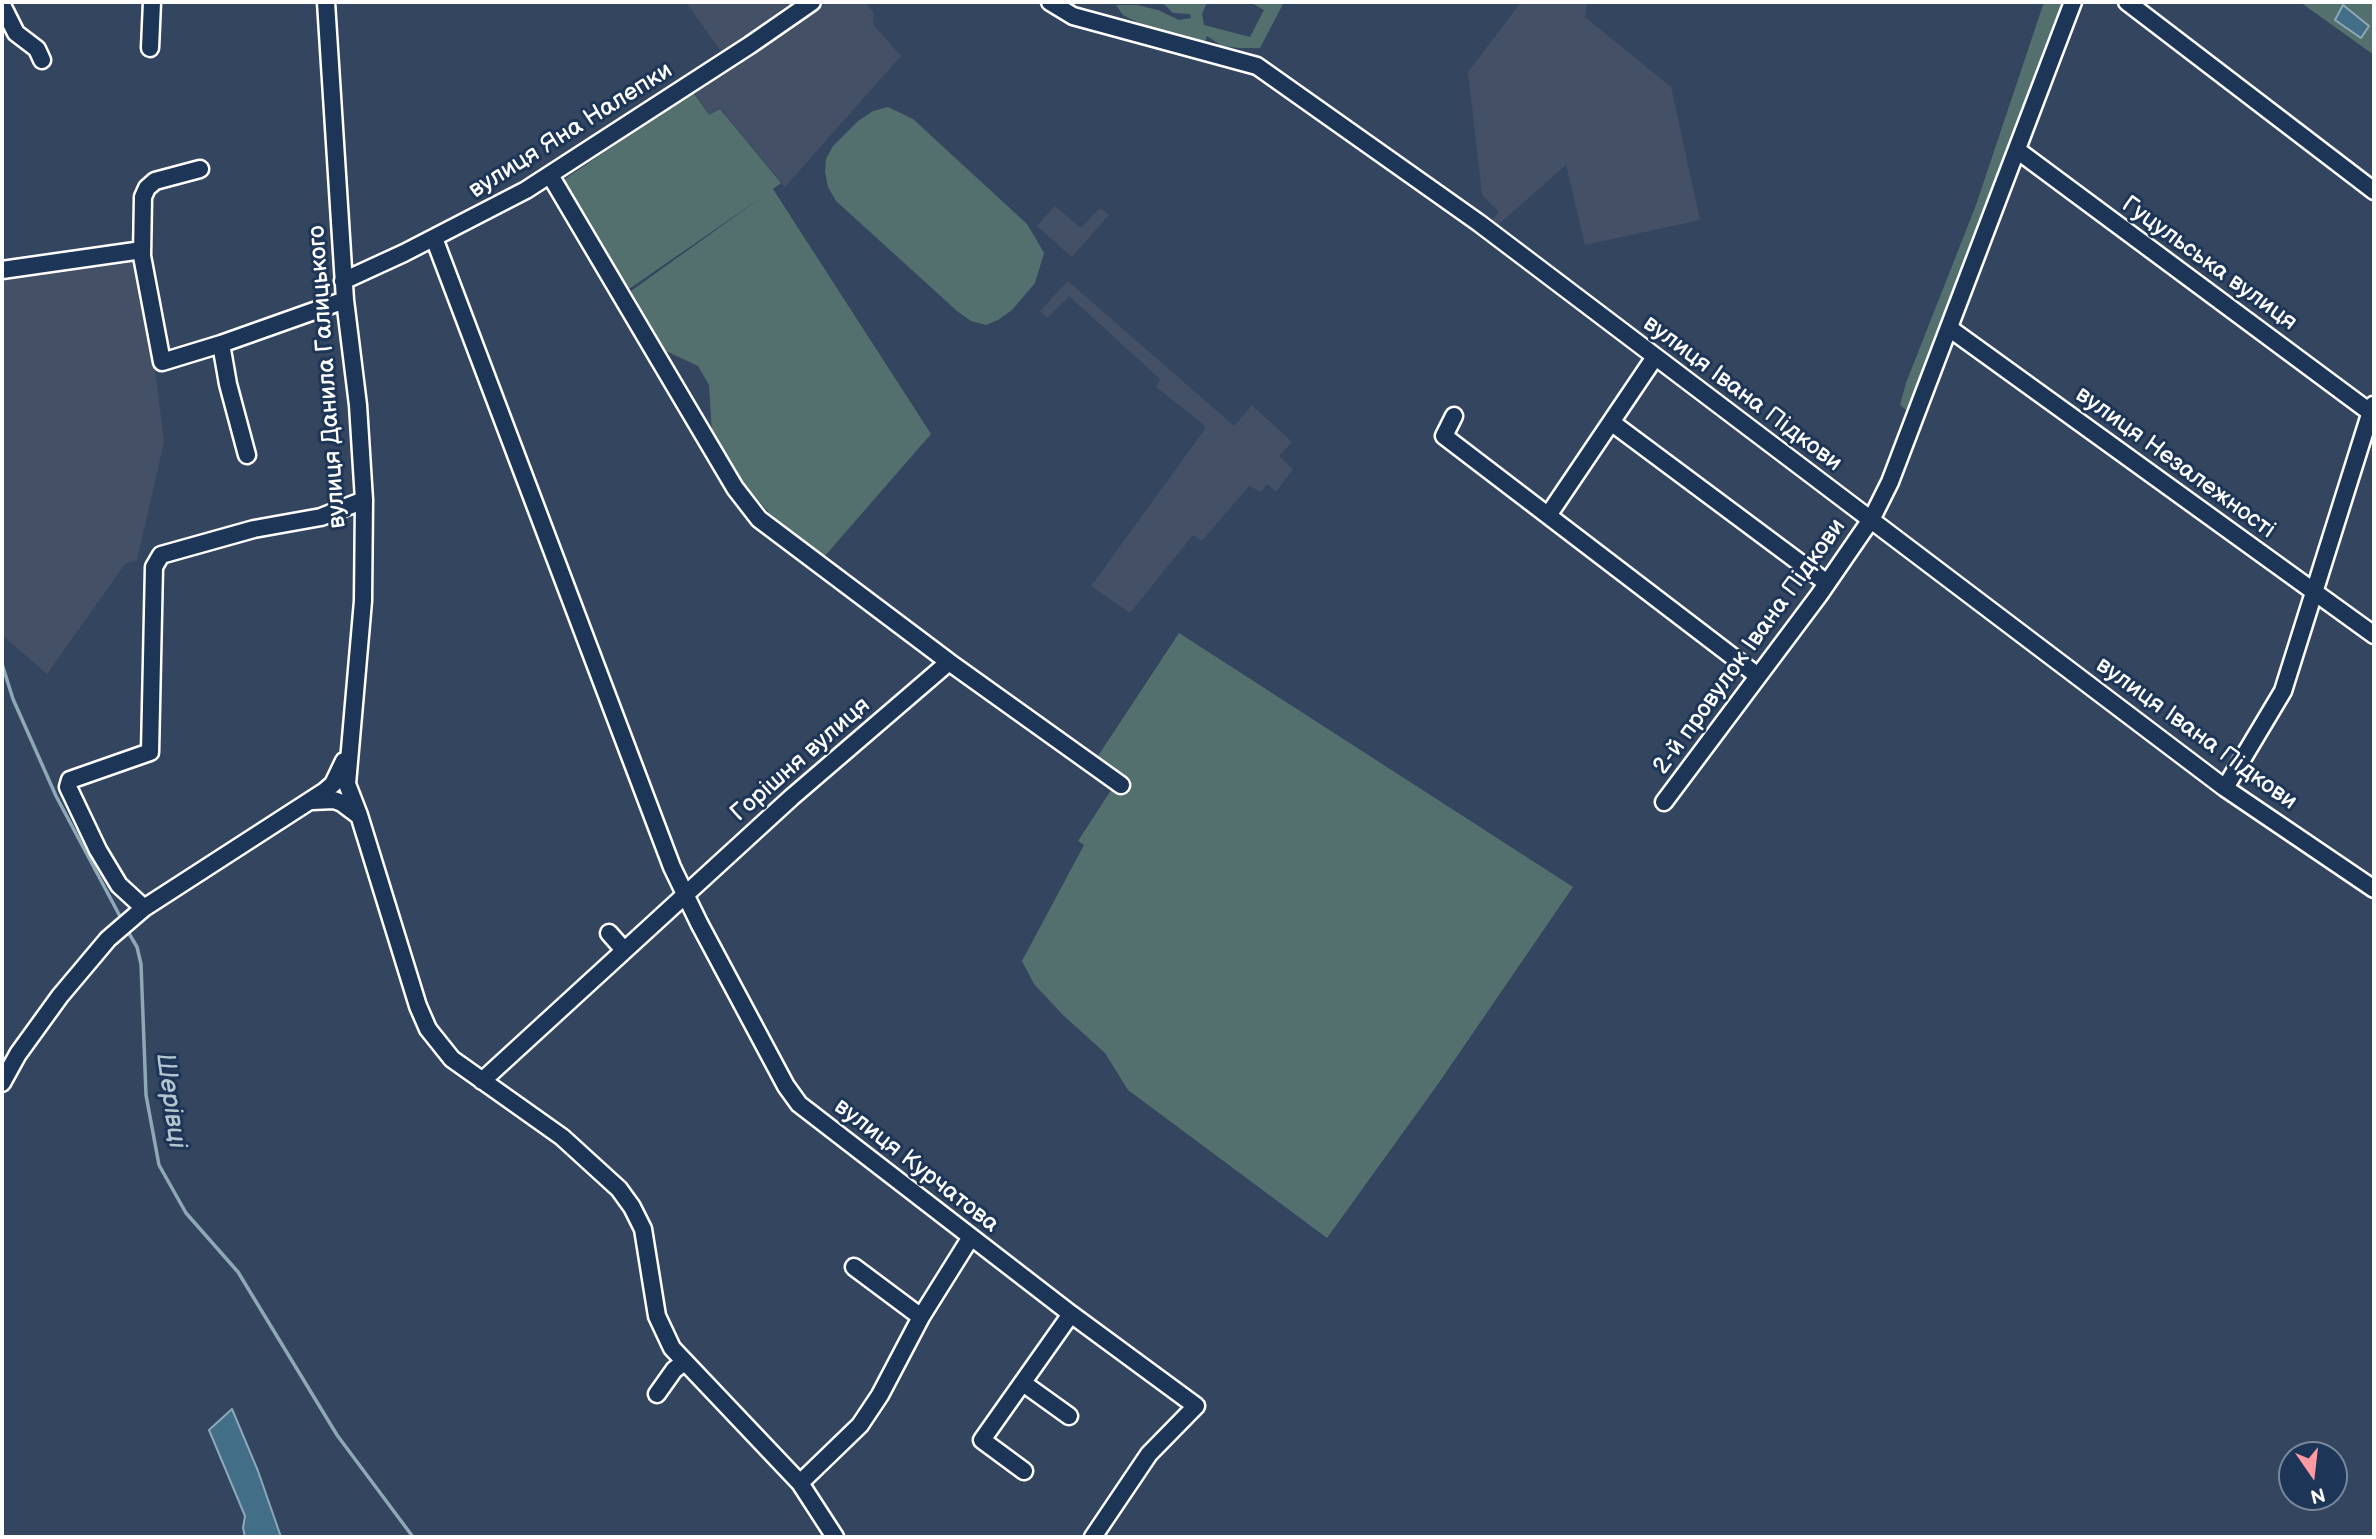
<!DOCTYPE html>
<html>
<head>
<meta charset="utf-8">
<style>
	body { margin:0 }
	#map { position:relative; width:2376px; height:1539px; overflow:hidden; background:#34455f; font-family:"Balsamiq Sans",sans-serif }
	canvas { display:block }
	.frame { position:absolute; inset:0; border:4px solid #fff; pointer-events:none }
	.north { position:absolute; left:2278px; top:1441px; width:70px; height:70px; box-sizing:border-box; background:#1d3557; border:2px solid #77869a; border-radius:50%; rotate:166deg; font-size:19px; font-weight:700; line-height:28px; text-align:center; color:#fff }
	.north::after { content:''; display:block; margin:auto; width:24px; height:32px; background:#ff9aa2; clip-path:polygon(50% 0,100% 100%,50% 72%,0 100%) }
</style>
</head>
<body>
<div id="map">
<canvas width="2376" height="1539"></canvas>
<div class="frame"></div>
<div class="north">N</div>
</div>
<script>
const ctx = document.querySelector('canvas').getContext('2d');
ctx.lineJoin = 'round';
function paint(path, color) { ctx.fillStyle = color; ctx.fill(path, 'evenodd'); }
const toPath = rows => new Path2D(rows.map(r => 'M' + r).join(''));
function strokePath(path, color, width, dash) { ctx.strokeStyle = color; ctx.lineWidth = width; ctx.lineCap = dash ? 'butt' : 'round'; ctx.setLineDash(dash || []); ctx.stroke(path); }
function label(font, color, halo, rows, align = 'center') {
  ctx.font = font + ' "Balsamiq Sans",sans-serif'; ctx.lineWidth = 6; ctx.setLineDash([]); ctx.textBaseline = 'middle'; ctx.strokeStyle = halo; ctx.fillStyle = color; for (const [text, x, y, turn = 0] of rows) {
    ctx.save(); ctx.translate(x, y); ctx.rotate((+turn || 0) * Math.PI / 180); ctx.textAlign = isNaN(turn) ? turn : align; if (halo) ctx.strokeText(text, 0, 0); ctx.fillText(text, 0, 0); ctx.restore();
  }
}
paint(toPath([
	[686,2,791,2,722,53],
	[828,2,865,2,874,14,873,24,901,56,785,187,720,108,709,115,694,92],
	[1521,2,1587,2,1585,17,1671,87,1700,220,1585,245,1566,165,1498,225,1492,221,1499,212,1482,195,1468,72],
	[1055,206,1081,228,1100,208,1109,215,1072,257,1037,226],
	[140,257,160,362,155,370,164,442,137,560,125,564,47,674,2,635,2,278],
	[1068,281,1234,426,1252,405,1292,442,1279,456,1293,469,1276,492,1267,484,1261,492,1249,486,1202,541,1193,535,1130,613,1091,586,1205,429,1204,425,1156,387,1160,379,1069,296,1047,318,1040,311]
]), '#445065');
paint(toPath([
	[1162,2,1207,2,1202,14,1204,25,1250,37,1264,10,1250,2,1284,2,1260,48,1239,48,1222,46,1207,36,1205,42,1161,34,1123,15,1116,5,1137,5,1158,10,1179,20,1191,18,1190,14,1173,13],
	[2044,2,2066,2,1910,413,1900,405,1906,383,1976,205],
	[2300,2,2374,2,2374,55],
	[693,92,709,115,720,109,781,183,773,189,931,434,824,557,770,514,742,481,712,433,709,385,698,366,666,351,631,291,762,197,629,289,562,181],
	[888,107,913,119,1027,224,1036,239,1044,253,1035,283,1012,310,998,320,986,325,971,321,957,311,836,201,828,187,825,171,826,159,833,146,858,121,873,111],
	[1179,633,1573,887,1438,1084,1327,1238,1128,1090,1105,1053,1063,1015,1034,984,1022,961,1084,845,1078,841,1119,778,1094,762]
]), '#54706e');
const water = toPath([
	[2343,5,2369,26,2361,38,2335,20,2343,5],
	[232,1409,258,1471,281,1537,245,1537,243,1528,245,1516,209,1430,232,1409]
]);
paint(water, '#426e88');
strokePath(water, '#8ea8b8', 2);
strokePath(toPath([
	[2,664,13,699,56,796,122,920],
	[127,930,137,947,141,964,146,1095,159,1165,186,1213,238,1272,337,1435,413,1537]
]), '#8ea8b8', 3.5);
const minor = toPath([
	[326,2,345,300,358,405,364,500,363,601,347,784,359,815,418,1006,428,1029,452,1059,562,1137,619,1189,632,1207,643,1229,657,1316,672,1348,800,1483,835,1537],
	[1050,2,1073,16,1257,66,1479,223,2225,788,2374,889],
	[2127,2,2374,191],
	[2,5,16,33,37,49,42,60],
	[150,48,152,2],
	[2017,150,2374,415],
	[200,169,155,181,147,188,143,197,142,256,162,362,221,344,345,300],
	[550,175,735,488,759,519,949,662,1121,785],
	[434,238,672,867,699,923,786,1086,799,1104,1071,1314,1196,1406,1149,1454,1093,1537],
	[2,270,142,250],
	[343,281,404,253,526,190,750,45,812,2],
	[1949,328,2374,635],
	[221,344,228,384,247,455],
	[1454,416,1444,436,1758,676],
	[1611,422,1827,583],
	[1549,514,1655,357],
	[2225,788,2283,691,2373,405],
	[312,801,334,800,342,803,358,815],
	[1664,802,1819,595,1872,518,1890,482,2073,2],
	[144,908,119,885,98,850,68,787,70,780,150,752,154,567,161,555,254,529,321,517,364,500],
	[609,933,624,950],
	[482,1081,792,797,949,662],
	[2,1083,18,1054,60,996,108,939,144,908,325,791,333,784,344,761],
	[854,1267,921,1317],
	[1023,1383,1069,1416],
	[657,1394,674,1370,684,1362],
	[1024,1471,982,1440,1071,1314],
	[800,1483,860,1425,880,1395,921,1317,971,1237]
]);
strokePath(minor, '#fff', 21);
strokePath(minor, '#1d3557', 16);
label('24px', '#fff', '#1d3557', [
	["вулиця Яна Налепки",571,131,-32],
	["Гуцульська вулиця",2209,264,36],
	["вулиця Данила Галицького",328,377,-94],
	["вулиця Івана Підкови",1742,394,37],
	["вулиця Незалежності",2175,463,36],
	["2-й провулок Івана Підкови",1750,647,-54],
	["вулиця Івана Підкови",2196,734,36],
	["Горішня вулиця",801,760,-41],
	["вулиця Курчатова",916,1166,38]
]);
label('italic 26px', '#b3c5cf', '#1d3557', [
	["Шерівці",170,1101,82]
]);
</script>
</body>
</html>
